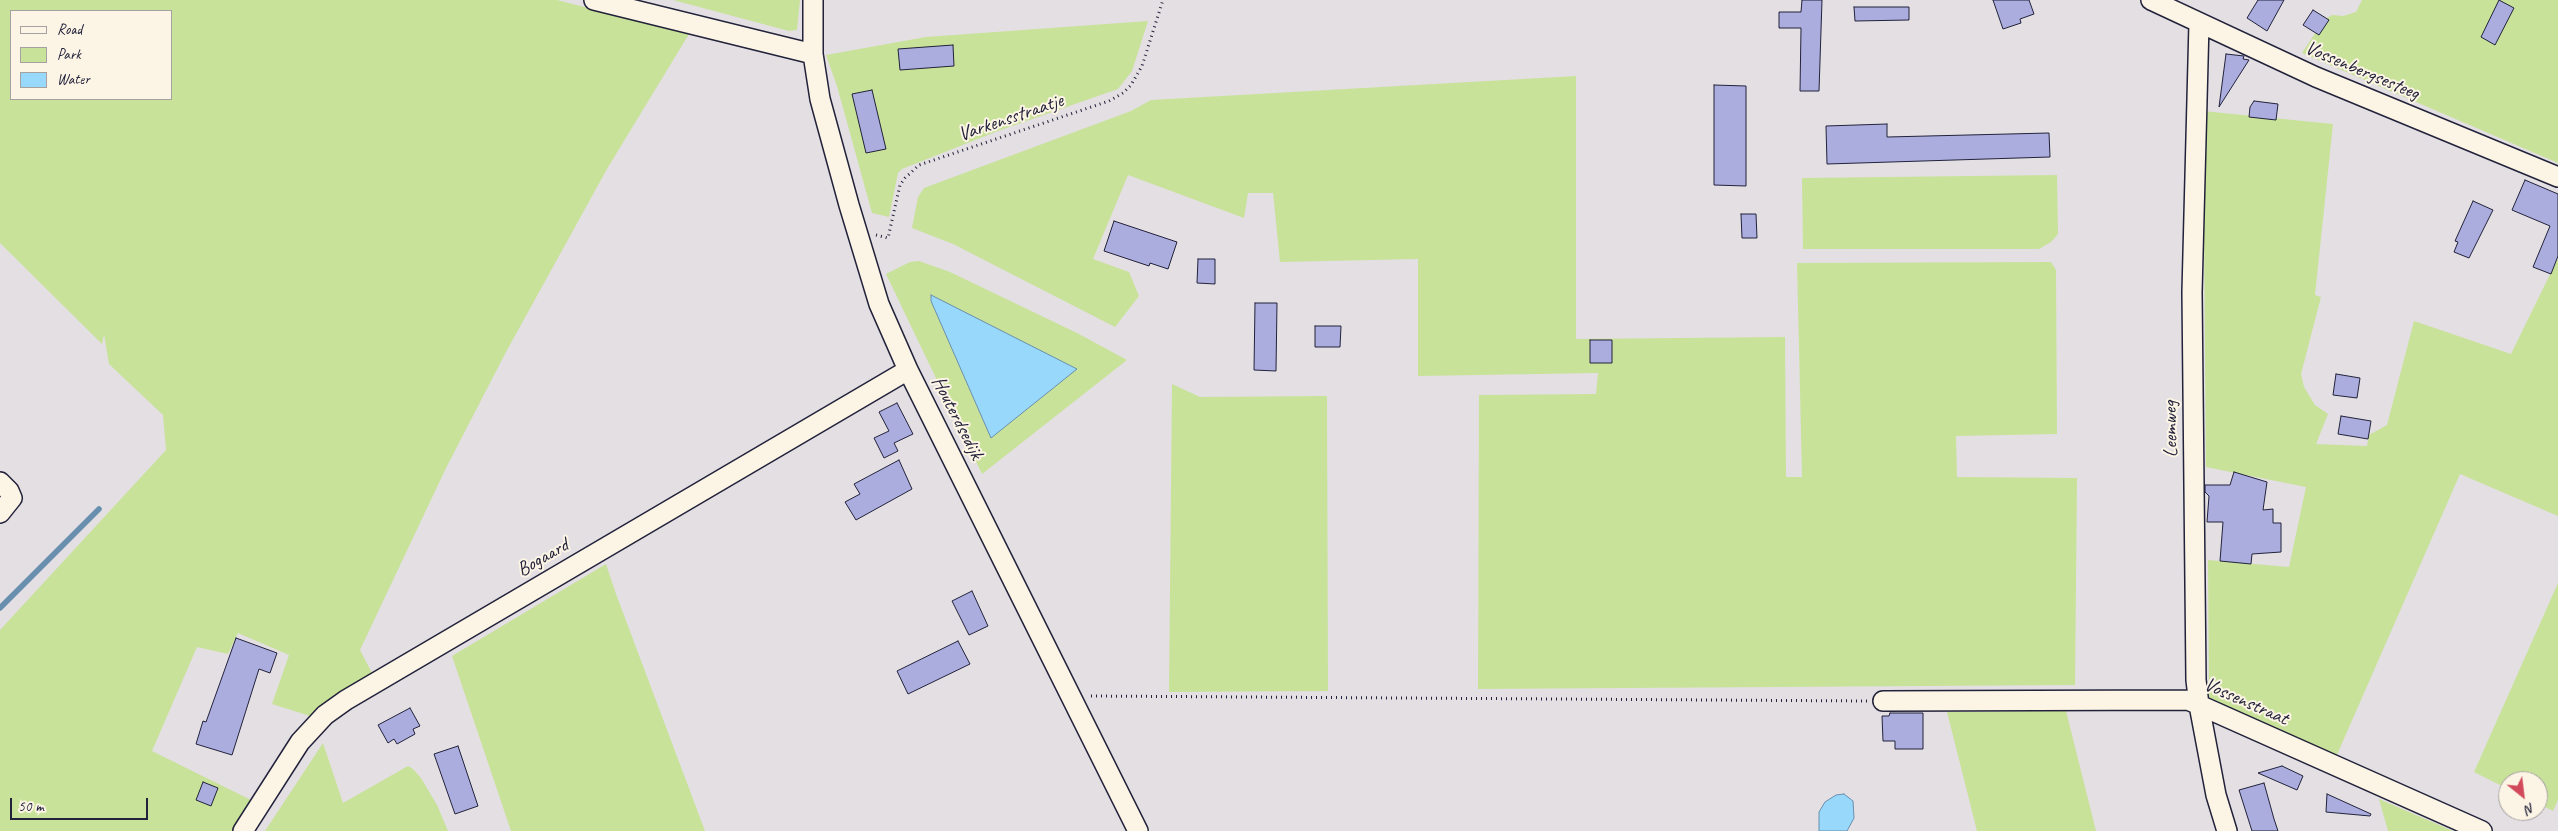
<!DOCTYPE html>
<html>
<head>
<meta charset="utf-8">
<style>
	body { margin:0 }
	#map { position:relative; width:2558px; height:831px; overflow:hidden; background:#e3dfe3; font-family:Caveat,sans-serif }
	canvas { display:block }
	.legend { position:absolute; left:10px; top:10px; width:162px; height:90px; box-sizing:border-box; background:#fcf5e5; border:1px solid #a5a1a1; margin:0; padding:6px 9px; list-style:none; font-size:15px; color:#22223b }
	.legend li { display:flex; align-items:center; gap:10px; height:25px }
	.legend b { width:25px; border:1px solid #a5a1a1 }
	.north { position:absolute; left:2498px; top:771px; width:50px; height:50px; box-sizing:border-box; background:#fcf5e5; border:1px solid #a5a1a1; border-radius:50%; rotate:151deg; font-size:14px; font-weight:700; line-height:20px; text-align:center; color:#22223b }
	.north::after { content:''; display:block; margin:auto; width:18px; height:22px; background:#d1495b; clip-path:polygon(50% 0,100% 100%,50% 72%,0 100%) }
	.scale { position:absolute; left:10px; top:798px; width:138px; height:22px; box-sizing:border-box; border:2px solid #22223b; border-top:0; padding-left:6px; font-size:15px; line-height:18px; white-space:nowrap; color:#22223b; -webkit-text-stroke:4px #fcf5e5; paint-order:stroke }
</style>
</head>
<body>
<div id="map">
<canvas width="2558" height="831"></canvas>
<ul class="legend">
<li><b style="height:6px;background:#fcf5e5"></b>Road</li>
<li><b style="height:14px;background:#c9e299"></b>Park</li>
<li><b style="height:14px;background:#98d8fa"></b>Water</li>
</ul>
<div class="north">N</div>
<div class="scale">50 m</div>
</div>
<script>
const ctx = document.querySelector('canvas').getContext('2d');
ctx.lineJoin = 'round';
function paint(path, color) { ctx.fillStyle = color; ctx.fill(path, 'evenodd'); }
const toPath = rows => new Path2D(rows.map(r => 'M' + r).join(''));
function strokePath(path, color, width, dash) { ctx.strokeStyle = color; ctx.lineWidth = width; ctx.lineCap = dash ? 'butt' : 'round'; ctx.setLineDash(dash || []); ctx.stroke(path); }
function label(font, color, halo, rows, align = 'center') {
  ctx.font = font + ' Caveat,sans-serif'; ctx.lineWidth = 4; ctx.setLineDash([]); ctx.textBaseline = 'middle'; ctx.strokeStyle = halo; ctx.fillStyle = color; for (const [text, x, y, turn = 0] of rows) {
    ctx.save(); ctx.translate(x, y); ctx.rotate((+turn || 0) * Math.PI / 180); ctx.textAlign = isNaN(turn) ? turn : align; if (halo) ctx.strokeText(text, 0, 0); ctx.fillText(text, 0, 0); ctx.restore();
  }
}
paint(toPath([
	[0,0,557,0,689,34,607,169,506,352,446,468,360,650,372,673,310,716,272,704,289,655,238,633,228,654,197,647,152,751,251,800,232,831,0,831,0,630,166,450,163,415,109,364,104,334,102,344,0,243],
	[11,11,171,11,171,99,11,99],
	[673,0,800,0,797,30,789,31],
	[2362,0,2558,0,2558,163,2302,53,2324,20,2332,15,2343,16,2356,12],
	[1148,21,1132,71,1118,89,998,131,902,169,898,173,889,217,872,213,837,86,826,55,926,37],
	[1576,76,1576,339,1785,337,1786,477,1802,477,1797,263,2051,262,2056,270,2057,434,1956,436,1957,477,2077,478,2075,685,1478,689,1479,395,1596,394,1598,373,1418,376,1418,259,1280,262,1273,193,1248,193,1244,218,1128,175,1093,259,1129,272,1139,296,1115,327,953,244,912,228,918,197,924,188,1131,111,1151,100],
	[2203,111,2333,124,2315,295,2321,297,2301,374,2304,387,2315,405,2328,414,2316,444,2367,446,2369,435,2387,425,2414,321,2511,354,2558,258,2558,516,2460,474,2336,757,2214,706,2209,696,2208,560,2289,567,2306,487,2206,467],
	[2057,175,2058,234,2051,242,2039,249,1803,249,1802,178],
	[919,261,950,272,1077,333,1127,360,982,474,886,274,910,262],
	[932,301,1076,369,991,437],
	[1172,384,1200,397,1327,396,1328,691,1169,692],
	[606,564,616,594,705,831,511,831,452,656],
	[2558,583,2558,800,2553,811,2538,803,2538,781,2508,781,2508,789,2474,772],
	[2066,711,2096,831,1977,831,1947,712],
	[323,743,343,803,408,766,413,769,421,778,437,805,448,831,265,831],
	[2379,799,2453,831,2388,831]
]), '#c9e299');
const water = toPath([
	[931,295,1077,369,991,438,931,301,931,295],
	[1844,794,1853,801,1854,818,1847,831,1819,831,1819,812,1825,802,1836,795,1844,794]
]);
paint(water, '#98d8fa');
strokePath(water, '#698fae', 1);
strokePath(toPath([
	[0,608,99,509]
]), '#698fae', 5.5);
const building = toPath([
	[1802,0,1822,0,1819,91,1800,91,1801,28,1779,28,1779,12,1801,12,1802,0],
	[1993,0,2029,0,2034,14,2020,19,2021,23,2003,29,1993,0],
	[2258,0,2284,0,2267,31,2247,18,2258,0],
	[2499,0,2514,8,2495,45,2481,37,2499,0],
	[1854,7,1909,7,1909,20,1855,21,1854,7],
	[2313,10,2329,20,2319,35,2303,25,2313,10],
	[953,45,954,66,900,70,898,49,953,45],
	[2226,54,2244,56,2243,59,2249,60,2219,107,2226,54],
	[1714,85,1746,86,1746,186,1714,185,1714,85],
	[872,90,886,149,866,153,852,94,872,90],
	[2254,101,2278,104,2276,120,2249,117,2250,107,2254,101],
	[1887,124,1887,137,2049,133,2050,157,1827,164,1826,126,1887,124],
	[2525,180,2558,194,2558,256,2551,274,2533,267,2550,226,2512,210,2525,180],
	[2473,201,2493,210,2469,258,2454,252,2458,242,2455,241,2473,201],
	[1741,214,1756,214,1757,238,1742,238,1741,214],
	[1114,221,1177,242,1168,269,1150,263,1149,266,1104,251,1114,221],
	[1198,259,1215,259,1215,284,1197,283,1198,259],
	[1255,303,1277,303,1276,371,1254,370,1255,303],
	[1315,326,1341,326,1340,347,1315,347,1315,326],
	[1590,340,1612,340,1612,363,1590,363,1590,340],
	[2336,374,2360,378,2357,398,2333,395,2336,374],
	[897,403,913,434,894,443,898,451,884,458,874,438,889,431,879,412,897,403],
	[2341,416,2371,421,2368,439,2338,434,2341,416],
	[899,460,912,489,856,520,845,502,860,494,854,484,899,460],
	[2234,472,2267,482,2263,510,2273,509,2273,523,2281,523,2281,552,2252,554,2251,564,2220,561,2223,522,2207,522,2209,496,2205,492,2205,485,2230,485,2234,472],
	[972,591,988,626,969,635,952,601,972,591],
	[236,638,277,653,270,673,259,669,232,755,196,744,203,721,206,722,236,638],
	[958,641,970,664,908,694,897,671,958,641],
	[410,708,420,726,413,729,415,734,397,744,394,739,388,743,378,725,410,708],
	[1890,713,1923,713,1923,749,1895,749,1895,741,1883,741,1882,716,1889,716,1890,713],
	[458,746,478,806,455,814,434,754,458,746],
	[2282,766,2303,776,2297,790,2258,773,2282,766],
	[203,782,218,788,211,806,196,800,203,782],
	[2264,783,2274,819,2278,831,2252,831,2239,790,2264,783],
	[2327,794,2371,814,2370,816,2326,812,2327,794]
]);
paint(building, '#aaadde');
strokePath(building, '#22223b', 1);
const minor = toPath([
	[594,0,813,54],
	[813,0,813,54,820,99,849,205,879,304,908,370,1138,831],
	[2151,0,2316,77,2558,177],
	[2199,23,2192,292,2196,680,2199,705,2216,795,2227,831],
	[0,482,9,491,12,498,0,513],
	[1883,701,2188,700,2482,831],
	[243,831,300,742,325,715,346,700,908,370]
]);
strokePath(minor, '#22223b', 22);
strokePath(toPath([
	[876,235,888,238,900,185,905,178,919,165,1109,101,1123,93,1131,85,1142,66,1163,0],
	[1091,696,1867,701]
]), '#22223b', 3, [1, 4]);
strokePath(minor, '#fcf5e5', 19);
label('20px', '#22223b', '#fcf5e5', [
	["Vossenbergsesteeg",2362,71,23],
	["Varkensstraatje",1011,118,-19],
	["Houterdsedijk",957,418,63],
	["Leemweg",2171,429,-91],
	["Bogaard",543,558,-30],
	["Vossenstraat",2246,702,24]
]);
</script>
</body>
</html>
